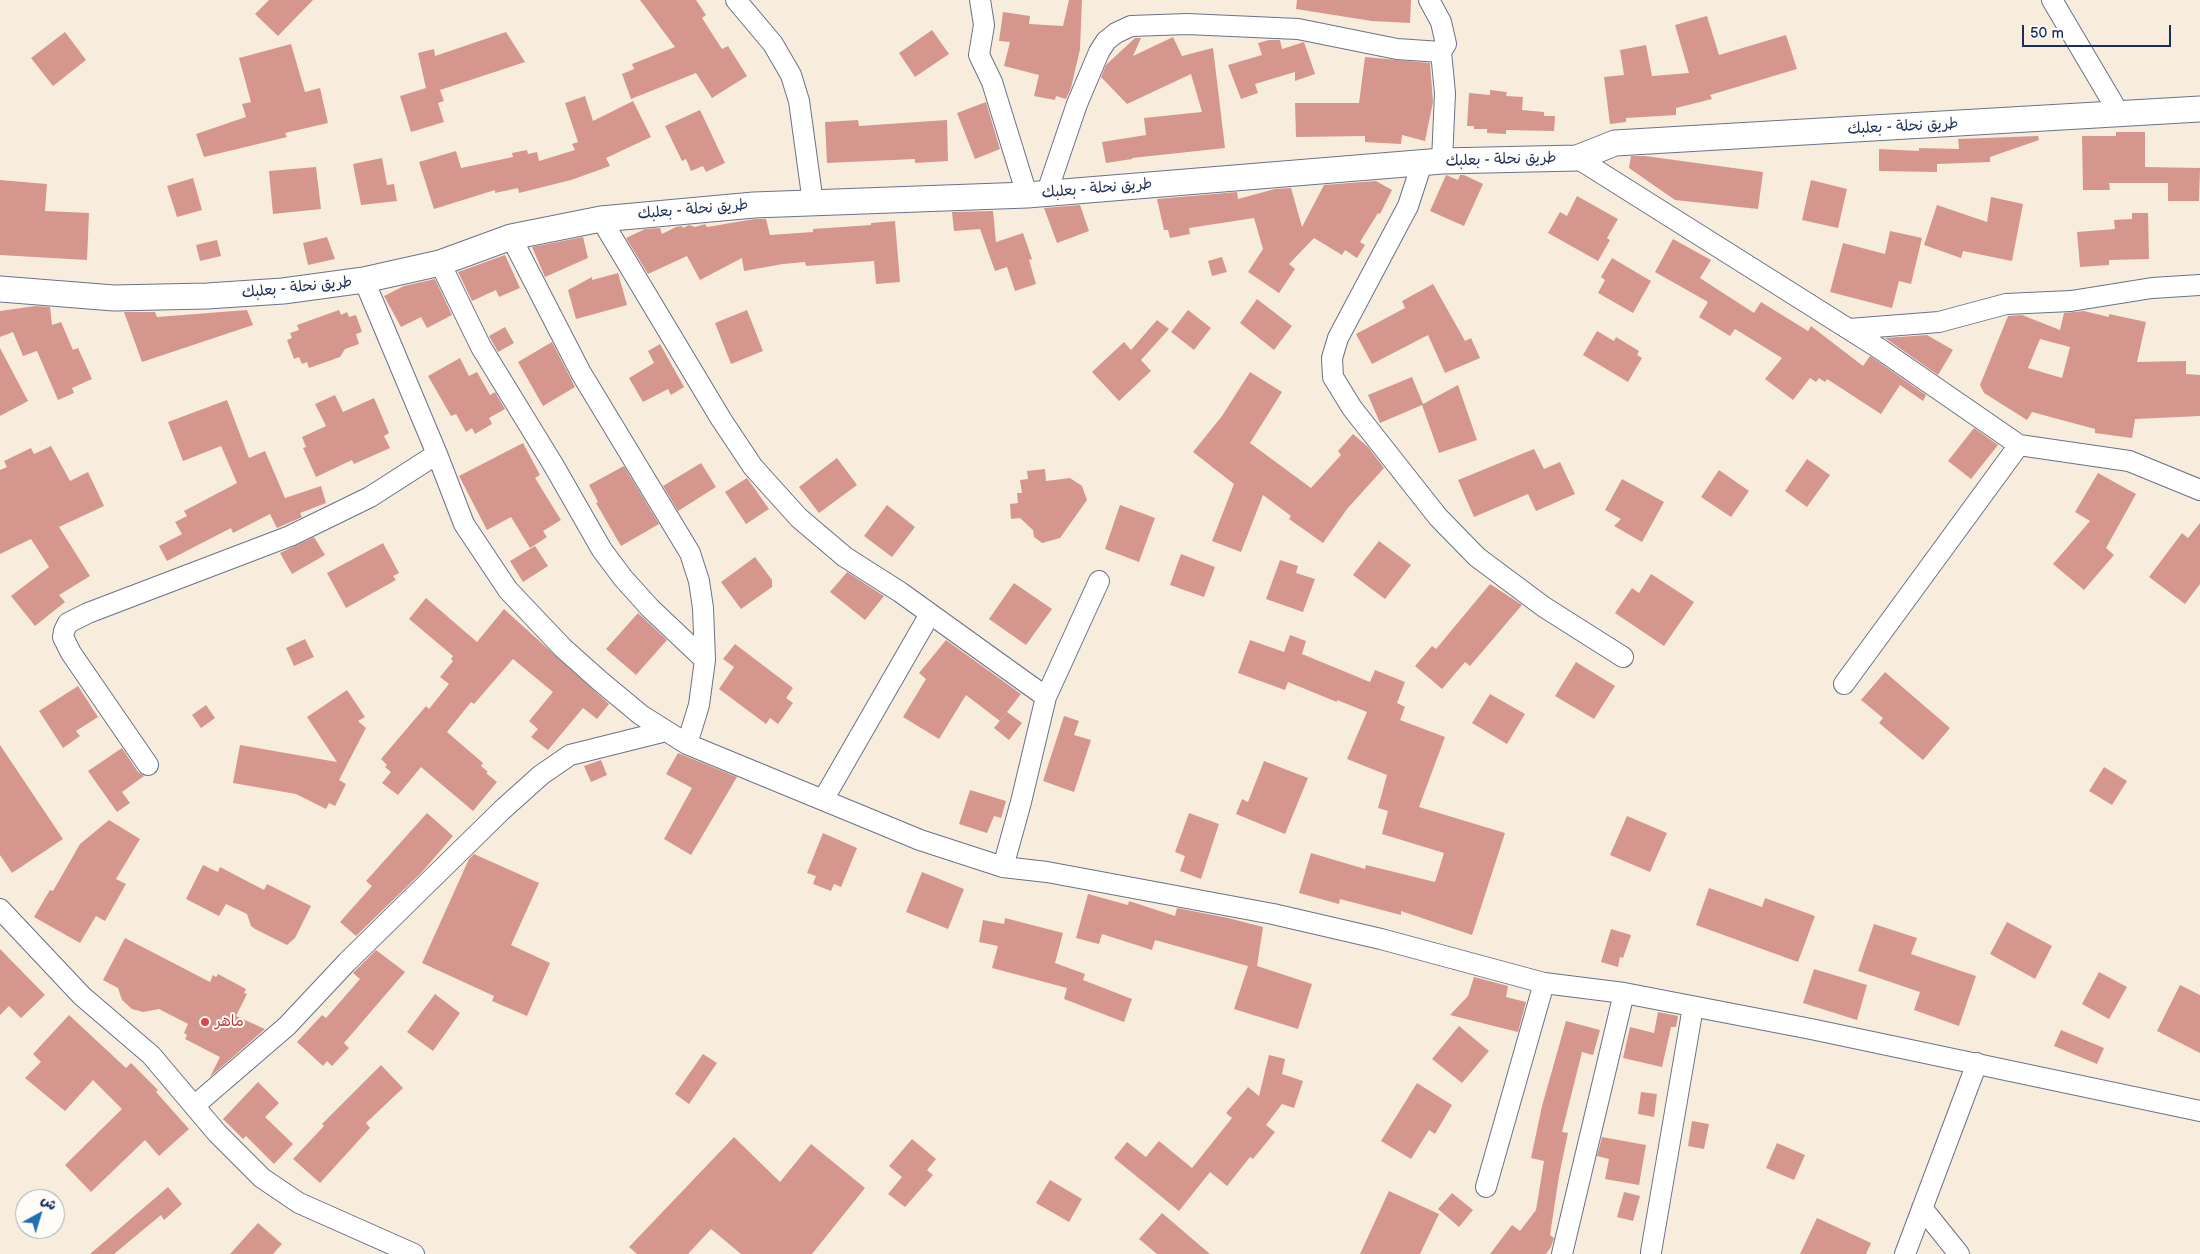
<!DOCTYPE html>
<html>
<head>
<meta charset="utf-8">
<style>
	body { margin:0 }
	#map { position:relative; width:2200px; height:1254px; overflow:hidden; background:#f8eddd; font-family:"Balsamiq Sans","Playpen Sans Arabic",sans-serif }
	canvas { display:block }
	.north { position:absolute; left:15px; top:1189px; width:50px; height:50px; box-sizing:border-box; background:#fdfcf7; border:1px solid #a3aaba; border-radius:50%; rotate:39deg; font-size:14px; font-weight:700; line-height:20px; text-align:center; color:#1b2f5e }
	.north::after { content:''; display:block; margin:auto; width:18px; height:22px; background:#1f6fb2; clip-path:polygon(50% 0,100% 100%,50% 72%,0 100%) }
	.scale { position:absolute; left:2022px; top:25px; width:149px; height:22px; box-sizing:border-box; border:2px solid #1b2f5e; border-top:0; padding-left:6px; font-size:15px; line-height:18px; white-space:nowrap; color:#1b2f5e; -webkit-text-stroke:4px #fdfcf7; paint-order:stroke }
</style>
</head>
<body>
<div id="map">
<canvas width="2200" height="1254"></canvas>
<div class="north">ش</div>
<div class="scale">50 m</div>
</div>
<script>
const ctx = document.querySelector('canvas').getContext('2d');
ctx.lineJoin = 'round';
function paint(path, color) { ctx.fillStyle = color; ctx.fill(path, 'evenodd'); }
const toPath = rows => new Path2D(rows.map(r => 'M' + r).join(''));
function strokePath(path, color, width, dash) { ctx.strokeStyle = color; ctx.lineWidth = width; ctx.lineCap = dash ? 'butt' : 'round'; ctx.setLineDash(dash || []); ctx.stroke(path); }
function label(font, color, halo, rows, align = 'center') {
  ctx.font = font + ' "Balsamiq Sans","Playpen Sans Arabic",sans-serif'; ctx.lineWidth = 4; ctx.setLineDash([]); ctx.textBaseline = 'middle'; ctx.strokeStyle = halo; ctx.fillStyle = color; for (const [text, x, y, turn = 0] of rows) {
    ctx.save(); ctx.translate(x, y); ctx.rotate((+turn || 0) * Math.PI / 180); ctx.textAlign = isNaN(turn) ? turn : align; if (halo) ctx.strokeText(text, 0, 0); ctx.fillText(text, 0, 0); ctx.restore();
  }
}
paint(toPath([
	[269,0,313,0,278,36,255,14],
	[640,0,696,0,706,15,702,18,722,49,728,46,747,76,712,98,696,73,631,99,622,74,634,69,632,64,675,47],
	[1069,0,1082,0,1080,49,1071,88,1066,99,1056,96,1055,100,1034,96,1039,75,1004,66,1010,42,999,41,1003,12,1030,16,1029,24,1063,26],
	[1297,0,1411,0,1410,23,1372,21,1296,9],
	[1707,16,1719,55,1786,35,1797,69,1710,95,1712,99,1676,108,1676,115,1626,118,1626,122,1610,124,1604,77,1624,75,1620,50,1646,45,1652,76,1689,73,1675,25],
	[932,30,949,54,915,77,899,53],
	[65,32,86,60,53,86,31,58],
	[506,32,525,62,440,90,444,101,438,103,444,122,411,132,400,96,426,88,418,53,434,49,435,56],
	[1173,37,1182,56,1213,48,1225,148,1132,158,1132,159,1106,163,1102,142,1146,135,1144,118,1202,112,1191,74,1127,104,1101,77,1106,65,1135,38,1141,38,1133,56],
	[1269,40,1280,40,1282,49,1304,42,1315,74,1295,81,1295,72,1255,84,1258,93,1241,99,1228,65,1262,55,1258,43],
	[291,44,305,92,320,88,328,123,285,133,287,137,204,157,196,134,246,117,242,104,251,102,239,58],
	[1365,57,1430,63,1433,102,1425,141,1402,135,1401,144,1365,142,1365,136,1296,137,1295,103,1359,103],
	[1490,90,1507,92,1506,96,1523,97,1522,110,1544,112,1544,116,1555,116,1554,131,1506,130,1506,134,1487,133,1487,129,1474,129,1474,126,1467,126,1469,93,1490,95],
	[585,96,593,121,633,101,651,137,606,158,610,166,571,180,519,193,518,188,495,193,495,190,434,209,419,162,456,151,461,168,513,157,512,153,527,150,528,154,537,152,539,161,575,150,572,144,578,142,565,103],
	[986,102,1000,149,975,159,957,113],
	[700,110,725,163,706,172,703,166,691,171,686,159,682,161,665,126],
	[858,120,859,126,947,120,948,161,915,163,915,159,827,163,825,122],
	[2116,132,2145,132,2145,167,2200,168,2199,201,2168,201,2168,183,2109,183,2110,190,2083,190,2082,136,2116,136],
	[2038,136,2039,140,1990,157,1990,162,1937,164,1937,172,1879,171,1879,149,1919,151,1919,148,1959,149,1958,139],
	[1631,156,1645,156,1763,172,1758,209,1675,200,1629,168],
	[382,158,387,185,394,184,397,201,361,205,353,164],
	[316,167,321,209,273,214,269,171],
	[1446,175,1458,180,1460,175,1464,175,1483,184,1464,226,1430,211],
	[193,178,202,210,177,217,167,186],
	[0,180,47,184,45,211,89,213,87,260,0,255],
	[1811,180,1847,189,1838,228,1802,220],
	[1376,181,1392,190,1380,214,1378,213,1360,242,1365,245,1357,258,1345,250,1342,255,1314,238,1289,264,1295,269,1279,293,1248,272,1263,249,1254,218,1189,228,1190,234,1170,238,1168,230,1164,230,1157,199,1237,192,1238,199,1275,189,1291,188,1302,227,1324,185],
	[1577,196,1618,219,1607,238,1610,240,1598,261,1548,233,1560,212,1567,216],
	[1991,197,2023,204,2012,261,1963,251,1961,258,1924,245,1937,205,1987,222],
	[1080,205,1089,231,1057,243,1044,208],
	[993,211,996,242,1023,233,1032,259,1029,260,1036,284,1015,291,1007,267,995,271,980,229,954,231,952,212],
	[2132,213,2148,213,2149,259,2109,260,2109,265,2080,267,2077,232,2115,229,2114,220,2132,219],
	[755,219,766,219,770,235,813,232,813,229,871,225,871,223,895,221,900,282,876,284,874,261,806,266,805,262,783,264,744,271,742,258,700,280,687,256,648,274,626,238,645,229,660,228,662,234,676,227,682,226,683,228,689,225,695,227,705,224,707,227],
	[1890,231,1922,238,1911,284,1899,281,1892,308,1830,292,1843,243,1885,254],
	[327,237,335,259,308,265,303,243],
	[583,237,588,258,545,277,532,247],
	[1673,239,1711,260,1700,278,1754,313,1761,302,1808,331,1811,326,1863,366,1870,356,1926,395,1923,401,1900,385,1881,414,1827,379,1825,382,1819,378,1816,382,1810,378,1793,400,1765,379,1782,358,1735,329,1730,336,1699,317,1708,302,1655,272],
	[217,240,221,256,200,261,196,245],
	[505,255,520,288,499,297,496,290,472,301,458,272],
	[1222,257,1227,272,1212,276,1208,261],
	[1612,258,1651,281,1633,313,1598,293,1605,280,1601,277],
	[618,273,627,305,576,319,568,290,592,277,592,280],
	[435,279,452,315,427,328,421,317,401,327,384,296,404,286],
	[1433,284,1465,341,1471,338,1480,358,1445,373,1428,335,1372,364,1356,334,1405,308,1402,301],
	[1257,299,1292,326,1274,350,1240,323],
	[35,306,50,307,52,325,61,322,73,350,78,348,92,379,72,388,74,393,58,400,37,351,23,356,13,332,0,337,0,311],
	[247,310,253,325,142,362,124,312,155,312,157,317],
	[339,310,341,315,347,312,349,317,356,315,362,332,356,334,359,344,345,349,340,357,309,368,307,362,302,364,299,357,294,359,287,340,292,338,290,333,299,330,297,325],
	[747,310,763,351,731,364,715,323],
	[1188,310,1211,328,1194,350,1171,332],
	[2084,311,2109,317,2109,314,2146,322,2137,362,2186,361,2186,374,2200,375,2200,416,2135,419,2132,438,2095,433,2095,429,2032,412,2027,420,1984,393,1980,385,2008,316,2022,315,2060,330,2064,313],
	[2040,339,2070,347,2062,378,2028,368],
	[1157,320,1169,329,1141,360,1151,371,1119,401,1092,372,1124,342,1131,350],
	[505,327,514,343,498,352,489,336],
	[1597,331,1614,341,1616,337,1639,351,1637,355,1642,358,1628,382,1583,355],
	[1927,335,1953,350,1938,375,1885,338],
	[552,342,575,387,543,406,518,362],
	[660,344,684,387,671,395,668,389,643,402,629,378,654,363,648,351],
	[0,348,28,401,0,416],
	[460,358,469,376,477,372,490,395,495,392,505,409,489,418,492,424,475,434,472,428,466,432,456,414,451,416,428,376],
	[1250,372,1282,392,1250,443,1311,488,1341,455,1338,451,1353,434,1368,447,1384,468,1347,509,1323,543,1289,519,1291,516,1263,495,1241,552,1212,541,1234,484,1193,452,1222,416],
	[1412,377,1423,404,1458,385,1477,440,1439,453,1422,405,1380,423,1368,395],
	[335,395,343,412,374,398,389,433,384,436,390,448,354,464,352,460,316,477,303,448,306,447,302,437,326,426,315,404],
	[227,400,249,458,265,451,285,498,321,486,326,503,300,513,302,517,277,528,270,514,233,533,231,528,167,561,159,546,182,534,175,522,187,516,184,511,237,483,221,446,183,461,168,422],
	[1974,428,1998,445,1971,479,1948,461],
	[523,443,540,475,535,478,561,520,543,531,547,537,530,548,511,517,487,530,459,476],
	[51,446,70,481,88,472,104,506,59,527,90,576,59,595,65,602,35,626,11,596,49,567,31,539,0,554,0,470,7,467,4,461,31,448,34,454],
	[1534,449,1544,469,1560,462,1575,494,1536,511,1528,494,1474,517,1458,480],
	[837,458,857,485,819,513,799,487],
	[1807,459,1830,475,1807,507,1785,491],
	[701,463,716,487,678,511,663,486],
	[624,466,659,524,621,546,596,503,598,502,589,485],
	[1045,469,1046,481,1070,478,1082,486,1087,500,1060,538,1042,543,1034,537,1033,530,1020,518,1011,519,1010,504,1018,503,1017,493,1022,493,1020,480,1028,479,1027,471],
	[1719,470,1749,491,1731,517,1701,497],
	[2098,473,2136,494,2106,548,2114,555,2084,590,2053,564,2090,521,2075,512],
	[747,478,769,509,746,524,725,492],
	[1622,479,1664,502,1642,542,1614,526,1621,519,1605,510],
	[887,505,915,527,892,557,864,536],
	[1120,505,1155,518,1139,562,1105,549],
	[2200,523,2200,584,2185,604,2149,577,2182,533,2188,538],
	[314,537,325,555,292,574,280,553],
	[1379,541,1411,565,1385,599,1353,575],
	[383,543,399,573,393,576,396,580,346,608,327,573],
	[535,546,548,566,523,582,510,561],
	[1181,554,1215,567,1204,597,1170,585],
	[755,557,772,580,772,587,741,609,721,582],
	[1280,560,1298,566,1296,573,1315,579,1303,612,1266,599],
	[847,572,884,596,865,620,830,592],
	[1651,574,1694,602,1664,646,1615,613,1632,588,1639,593],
	[1014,583,1052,609,1026,645,989,619],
	[1490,584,1522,605,1470,666,1465,662,1442,689,1415,666,1432,646,1436,649],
	[426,598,477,642,504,609,609,704,597,719,583,708,548,750,531,737,538,729,529,721,553,692,513,659,474,704,471,702,447,732,483,763,481,766,488,772,486,773,497,782,473,811,421,767,398,795,382,783,391,772,385,767,387,765,381,759,426,706,429,709,449,684,440,677,453,661,451,659,453,656,409,619],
	[638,613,667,640,636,675,606,649],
	[1290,635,1306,641,1302,654,1370,682,1375,670,1405,682,1397,703,1405,707,1400,720,1445,737,1419,807,1505,833,1472,935,1401,911,1401,915,1340,899,1339,904,1299,893,1311,853,1365,869,1366,865,1435,882,1444,853,1382,834,1388,811,1378,808,1387,775,1347,759,1367,712,1337,700,1337,702,1288,682,1285,690,1238,673,1250,640,1284,652],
	[305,639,314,657,294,666,286,648],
	[946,640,1021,694,1000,721,966,695,939,739,903,717,926,679,919,673],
	[735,644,793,688,786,698,793,703,778,724,770,718,766,724,719,689,734,667,723,659],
	[1576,662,1615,686,1594,719,1555,696],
	[1885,672,1950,728,1923,760,1879,723,1883,718,1861,700],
	[78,686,98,717,76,731,80,736,63,748,39,711],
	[347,690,365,717,358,721,366,728,339,780,346,784,335,806,329,803,326,809,296,794,233,783,240,745,337,762,307,717],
	[1490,694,1525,714,1507,744,1472,723],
	[206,705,215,718,201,728,192,715],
	[1007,712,1022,723,1009,740,994,728],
	[1064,716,1079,721,1074,735,1091,740,1074,792,1043,781],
	[0,745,63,839,12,873,0,855],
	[122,748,138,772,144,776,122,792,130,803,117,812,88,771],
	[678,753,737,777,691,855,664,839,692,788,666,774],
	[601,760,607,775,591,782,584,766],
	[1264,761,1308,778,1285,834,1236,814,1242,799,1248,802],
	[2104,767,2127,781,2112,805,2089,791],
	[970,790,1006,801,1001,818,994,816,987,833,959,824],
	[427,813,453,836,422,872,356,936,340,922,372,886,366,881],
	[1189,813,1219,824,1201,879,1180,871,1185,856,1175,852],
	[1627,816,1667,833,1650,872,1610,855],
	[109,820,140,839,116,879,126,884,105,921,96,916,80,943,34,917,50,890,53,891,80,844],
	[823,833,857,848,841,887,834,884,831,891,813,884,816,876,807,873],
	[474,854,539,883,511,945,550,963,527,1016,492,1001,494,996,422,963,469,859],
	[203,865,218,872,220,867,264,890,267,884,311,906,295,938,287,945,255,929,251,926,247,914,226,904,219,916,186,899],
	[922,872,964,889,948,929,906,912],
	[1709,888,1762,907,1765,898,1815,916,1798,962,1696,925],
	[1088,894,1128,905,1129,901,1175,916,1177,908,1228,918,1263,927,1257,966,1312,984,1298,1029,1234,1009,1248,966,1155,940,1152,950,1102,934,1099,944,1076,938],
	[1005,918,1063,933,1055,963,1085,974,1083,980,1132,999,1124,1022,1064,999,1067,988,992,968,998,946,979,942,983,920,1004,924],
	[2007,922,2052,946,2035,979,1990,954],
	[1874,924,1917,938,1911,954,1976,976,1959,1026,1914,1010,1920,992,1858,971],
	[1611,929,1631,935,1623,958,1620,957,1618,967,1601,962],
	[125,938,210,982,213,975,216,977,218,974,246,989,244,993,247,994,236,1016,265,1029,210,1077,220,1057,185,1039,187,1035,184,1033,188,1024,159,1009,143,1012,132,1009,122,1000,118,988,103,980],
	[0,949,45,995,21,1018,9,1006,0,1015],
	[376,950,405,972,344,1043,349,1048,332,1066,327,1061,323,1066,297,1042,322,1015,326,1018,360,979,353,973],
	[1814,969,1867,985,1857,1020,1803,1003],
	[2099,972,2127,987,2109,1019,2082,1004],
	[1474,977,1508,986,1506,997,1526,1002,1518,1032,1450,1015,1468,996],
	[2180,985,2200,995,2200,1053,2157,1031],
	[435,994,460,1013,433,1051,407,1032],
	[1658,1012,1678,1016,1676,1027,1671,1027,1662,1067,1623,1058,1630,1027,1654,1033],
	[69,1015,126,1068,131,1063,158,1090,156,1092,189,1129,159,1156,145,1140,91,1192,65,1165,122,1109,93,1080,65,1111,25,1078,41,1062,33,1054],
	[1566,1021,1600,1030,1593,1055,1582,1052,1562,1132,1568,1133,1559,1176,1550,1235,1554,1238,1551,1247,1546,1254,1490,1254,1512,1225,1520,1231,1536,1210,1544,1161,1531,1158,1542,1106],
	[1459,1026,1489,1051,1462,1083,1432,1059],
	[2061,1030,2104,1048,2097,1064,2054,1046],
	[703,1054,717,1063,689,1104,675,1094],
	[1269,1055,1285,1059,1282,1074,1303,1081,1294,1108,1282,1104,1266,1125,1275,1132,1253,1159,1250,1157,1227,1186,1210,1172,1179,1211,1114,1158,1127,1142,1146,1157,1159,1141,1192,1168,1232,1118,1226,1113,1248,1087,1259,1096],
	[381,1065,403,1088,366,1123,370,1128,320,1183,293,1159,324,1126,322,1124],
	[258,1082,279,1103,265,1117,293,1144,274,1164,246,1136,243,1139,223,1119],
	[1417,1083,1452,1105,1435,1134,1429,1130,1411,1159,1381,1141],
	[1641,1092,1657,1094,1654,1117,1638,1114],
	[1692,1121,1709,1124,1704,1149,1688,1146],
	[734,1137,780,1182,811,1144,865,1188,812,1254,741,1254,711,1229,688,1254,637,1254,629,1247],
	[1602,1137,1646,1145,1639,1185,1605,1179,1609,1159,1597,1156],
	[912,1139,936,1159,927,1170,933,1175,905,1207,888,1194,902,1177,889,1166],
	[1777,1143,1805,1155,1794,1180,1766,1168],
	[1050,1180,1082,1199,1069,1222,1036,1203],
	[168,1187,182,1204,164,1220,161,1215,114,1254,90,1254],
	[1389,1191,1439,1214,1420,1254,1360,1254],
	[1624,1192,1640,1196,1633,1221,1617,1217],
	[1452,1193,1473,1210,1459,1227,1438,1209],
	[1162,1213,1210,1254,1157,1254,1139,1239],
	[1817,1218,1871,1243,1866,1254,1800,1254],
	[258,1223,282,1244,273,1254,230,1254]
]), '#d5978d');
const minor = toPath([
	[736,0,773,44,791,75,799,101,813,203],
	[980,0,984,25,979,55,992,82,1027,195],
	[1429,0,1441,22,1446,44,1441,52,1445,93,1442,161],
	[2052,0,2120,115],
	[1577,158,1877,347,2019,445,2129,461,2200,490],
	[1422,163,1408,206,1338,338,1332,358,1333,377,1352,408,1438,517,1477,557,1544,607,1623,657],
	[1047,192,1077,104,1099,52,1106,41,1116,33,1131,26,1187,24,1298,29,1397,49,1441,52],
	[601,219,721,419,753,467,799,518,845,557,900,592,1046,697],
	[511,237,581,373,690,553,699,581,703,608,705,660,699,705,687,744],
	[440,263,481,347,554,466,602,550,623,578,650,608,705,660],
	[364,280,437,454,464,524,508,590,563,648,600,681,641,715,687,744,920,840,1003,867,1047,872,1273,914,1381,939,1544,983,1624,993,1811,1029,2200,1111],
	[1849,329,1939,322,2006,304,2071,301,2152,288,2200,285],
	[1844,684,2019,445],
	[148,765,71,653,63,637,64,631,68,623,88,613,290,536,370,497,437,454],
	[823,800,930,614],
	[1003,867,1021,802,1046,697,1099,581],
	[0,909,82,996,151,1055,217,1133,262,1178,299,1203,414,1254],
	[194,1106,287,1026,347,962,502,810,541,775,570,755,666,731],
	[1486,1187,1544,983],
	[1922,1208,1959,1254],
	[1651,1252,1693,1007],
	[1562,1254,1624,993],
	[1905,1254,1977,1063]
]);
const tertiary = toPath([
	[0,289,114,298,207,296,283,291,364,280,440,263,511,237,601,219,754,205,1027,195,1442,161,1577,158,1615,143,2200,109]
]);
strokePath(minor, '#68728a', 22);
strokePath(tertiary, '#68728a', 27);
strokePath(minor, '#fff', 20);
strokePath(tertiary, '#fff', 25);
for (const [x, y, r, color] of [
	[205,1022,5,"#e0444e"]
]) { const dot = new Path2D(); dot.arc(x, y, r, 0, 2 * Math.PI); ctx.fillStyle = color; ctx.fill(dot); strokePath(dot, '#fdfcf7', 2); }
label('15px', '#1b2f5e', '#fdfcf7', [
	["طريق نحلة - بعلبك",1903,127,-3],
	["طريق نحلة - بعلبك",1501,160,-2],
	["طريق نحلة - بعلبك",1097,189,-5],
	["طريق نحلة - بعلبك",693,210,-5],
	["طريق نحلة - بعلبك",297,288,-6]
]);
label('15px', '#be3a42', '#fdfcf7', [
	["ماهر",215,1022]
], 'left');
</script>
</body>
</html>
